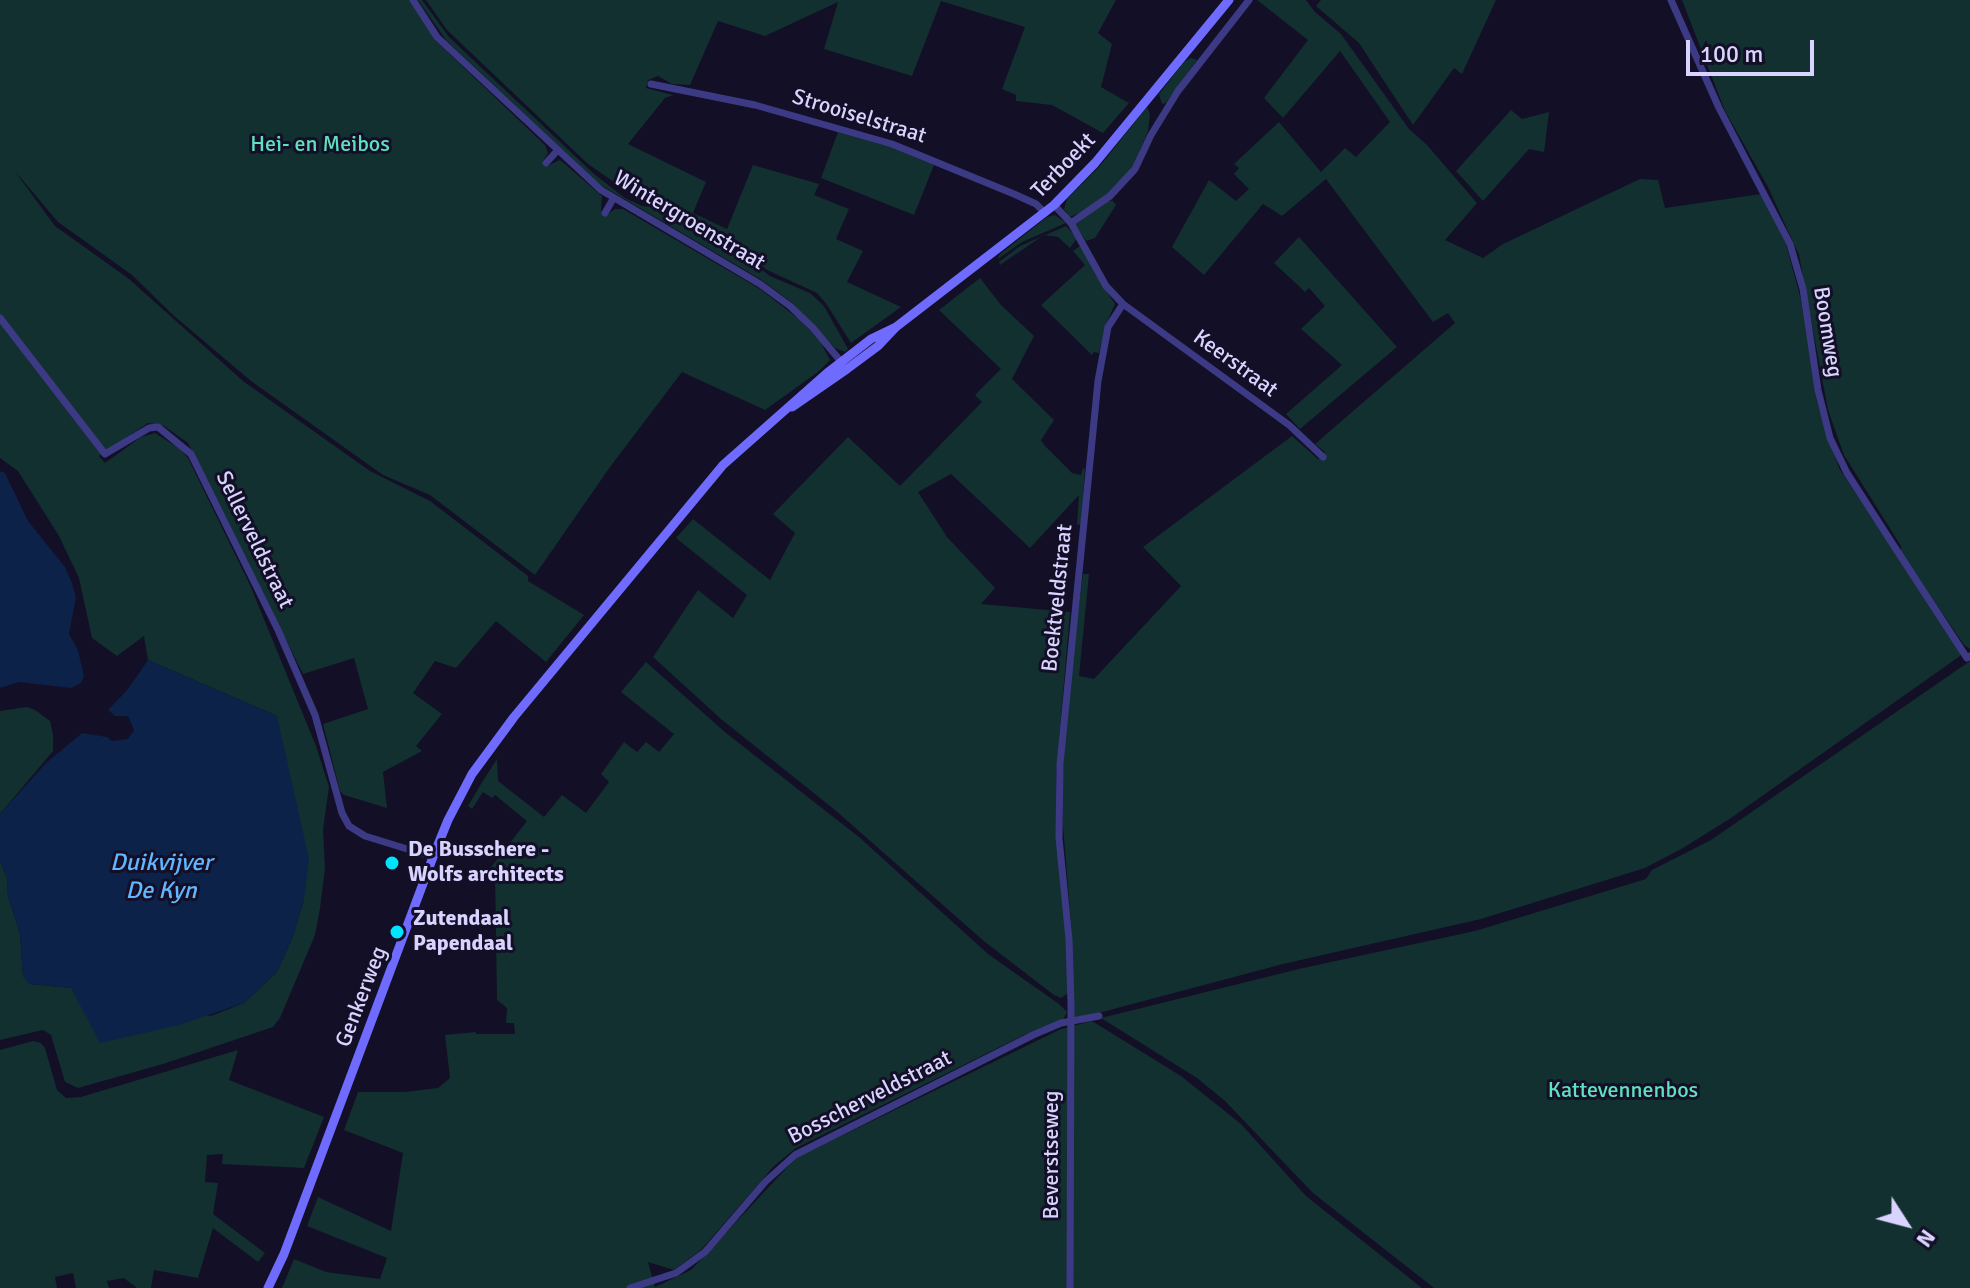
<!DOCTYPE html>
<html>
<head>
<meta charset="utf-8">
<style>
	body { margin:0 }
	#map { position:relative; width:1970px; height:1288px; overflow:hidden; background:#130f26; font-family:Signika,sans-serif }
	canvas { display:block }
	.north { position:absolute; left:1866px; top:1184px; width:80px; height:80px; -webkit-text-stroke:6px #130f26; paint-order:stroke; rotate:126deg; font-size:22px; font-weight:700; line-height:32px; text-align:center; color:#d9d4ff }
	.north::after { content:''; display:block; margin:auto; width:28px; height:36px; background:#d9d4ff; clip-path:polygon(50% 0,100% 100%,50% 72%,0 100%) }
	.scale { position:absolute; left:1686px; top:40px; width:128px; height:36px; box-sizing:border-box; border:4px solid #d9d4ff; border-top:0; padding-left:10px; font-size:24px; line-height:28px; white-space:nowrap; color:#d9d4ff; -webkit-text-stroke:6px #130f26; paint-order:stroke }
</style>
</head>
<body>
<div id="map">
<canvas width="1970" height="1288"></canvas>
<div class="north">N</div>
<div class="scale">100 m</div>
</div>
<script>
const ctx = document.querySelector('canvas').getContext('2d');
ctx.lineJoin = 'round';
function paint(path, color) { ctx.fillStyle = color; ctx.fill(path, 'evenodd'); }
const toPath = rows => new Path2D(rows.map(r => 'M' + r).join(''));
function strokePath(path, color, width, dash) { ctx.strokeStyle = color; ctx.lineWidth = width; ctx.lineCap = dash ? 'butt' : 'round'; ctx.setLineDash(dash || []); ctx.stroke(path); }
function label(font, color, halo, rows, align = 'center') {
  ctx.font = font + ' Signika,sans-serif'; ctx.lineWidth = 6; ctx.setLineDash([]); ctx.textBaseline = 'middle'; ctx.strokeStyle = halo; ctx.fillStyle = color; for (const [text, x, y, turn = 0] of rows) {
    ctx.save(); ctx.translate(x, y); ctx.rotate((+turn || 0) * Math.PI / 180); ctx.textAlign = isNaN(turn) ? turn : align; if (halo) ctx.strokeText(text, 0, 0); ctx.fillText(text, 0, 0); ctx.restore();
  }
}
paint(toPath([
	[0,0,409,0,436,41,545,145,548,153,543,161,547,166,560,160,566,165,602,196,601,211,607,215,615,209,623,209,760,289,800,320,820,341,830,360,818,372,765,410,682,372,610,467,535,575,430,495,383,475,251,381,173,315,132,275,58,222,14,170,55,226,129,279,243,381,370,471,430,501,528,576,528,581,584,615,546,662,496,621,456,668,435,661,413,693,442,714,416,746,422,751,383,772,387,808,344,795,340,791,323,724,368,709,354,658,303,674,188,443,164,426,148,423,99,456,105,463,141,437,155,433,180,449,188,458,250,585,316,746,329,787,323,829,325,869,320,908,315,935,280,1018,273,1027,163,1064,78,1088,65,1082,51,1035,43,1030,0,1040,0,861,7,878,8,896,20,934,23,976,30,984,71,988,211,1016,244,1003,277,972,293,936,304,899,277,716,148,660,144,636,117,656,92,638,79,578,59,536,18,471,0,458],
	[418,0,422,0,449,37,594,174,625,198,642,206,665,208,672,211,690,229,700,234,725,241,770,276,810,293,824,306,848,349,845,352,835,348,790,301,760,279,599,184,446,40],
	[426,0,1116,0,1098,33,1112,44,1101,87,1129,103,1103,133,1052,105,1016,101,1016,95,1002,89,1025,27,941,1,912,76,824,49,838,2,765,36,718,21,690,85,672,84,658,76,648,80,646,88,673,95,665,98,628,144,706,182,693,213,727,229,753,165,819,184,814,195,849,209,836,239,863,251,847,282,901,307,851,343,827,305,817,293,767,270,732,241,719,234,697,229,671,207,640,200,588,164,447,30],
	[1257,0,1306,0,1315,12,1341,34,1409,129,1427,145,1477,203,1445,240,1483,258,1503,244,1640,179,1658,180,1665,208,1761,194,1786,244,1801,300,1817,402,1839,468,1961,653,1960,656,1731,818,1683,848,1645,868,1481,919,1283,964,1076,1019,1073,1016,1072,935,1063,826,1063,770,1065,720,1083,574,1089,574,1079,676,1094,679,1181,586,1143,547,1292,436,1318,459,1325,452,1315,444,1455,323,1448,313,1433,322,1326,179,1282,216,1263,204,1204,275,1172,247,1209,180,1236,201,1249,189,1234,174,1239,168,1234,164,1279,122,1321,172,1345,148,1356,157,1390,122,1340,51,1283,118,1264,98,1308,40],
	[1321,0,1496,0,1462,74,1454,68,1413,125,1359,43,1316,6],
	[1682,0,1970,0,1970,649,1964,645,1901,552,1901,546,1844,455,1828,410,1799,255,1768,187,1725,111],
	[1191,58,1197,60,1166,103,1162,104,1159,94,1184,62],
	[1147,107,1150,114,1148,131,1134,165,1116,187,1093,207,1070,217,1064,209,1067,199,1099,167],
	[1511,110,1522,119,1549,112,1544,152,1529,149,1483,201,1456,171],
	[838,132,891,147,934,165,914,215,821,178],
	[1107,201,1113,201,1116,205,1095,238,1086,241,1075,225],
	[1055,215,1066,223,1022,242,998,259,999,255,1047,217],
	[1066,226,1077,238,1070,248,1058,237,1044,235,1000,265,999,262,1020,246],
	[1299,237,1397,347,1300,429,1286,414,1342,365,1301,329,1325,306,1309,288,1305,292,1274,263],
	[1081,245,1096,275,1115,304,1106,324,1099,353,1094,352,1092,355,1041,305,1085,265,1073,251],
	[980,278,1001,305,1034,336,1012,379,1054,420,1041,440,1045,446,1072,473,1081,475,1083,468,1085,469,1081,524,1077,525,1079,495,1030,548,951,474,918,492,947,537,995,588,981,604,1070,612,1056,775,1056,823,1067,950,1067,994,1061,998,1054,995,985,942,835,810,721,719,653,657,698,590,733,618,747,595,676,538,693,519,770,580,795,533,773,514,848,437,900,486,982,402,975,395,1001,369,939,310],
	[1970,661,1970,1288,1434,1288,1313,1193,1225,1101,1197,1078,1101,1018,1303,968,1475,931,1646,879,1652,870,1711,840],
	[646,662,726,733,859,837,988,954,1059,1004,1067,1012,1063,1020,1024,1035,796,1148,774,1166,701,1250,674,1270,648,1262,655,1287,691,1270,796,1158,1061,1029,1092,1021,1181,1076,1241,1124,1306,1196,1422,1288,282,1288,294,1259,326,1272,380,1279,387,1258,307,1226,318,1197,391,1231,403,1153,344,1130,358,1092,406,1092,438,1088,450,1078,445,1035,476,1032,476,1034,515,1034,514,1023,506,1023,507,1008,497,1000,495,872,488,871,527,821,495,795,492,798,483,792,472,809,468,806,481,784,497,759,498,781,544,817,562,795,586,813,609,782,601,774,624,742,637,752,646,742,659,752,674,734,621,692],
	[27,707,35,710,50,721,53,735,53,751,0,814,0,711],
	[33,1041,41,1043,45,1048,57,1090,66,1098,81,1097,238,1050,229,1080,324,1117,304,1168,222,1164,223,1154,207,1155,205,1182,218,1183,213,1214,265,1253,258,1262,213,1228,198,1278,154,1270,151,1288,137,1288,124,1278,107,1281,109,1288,76,1288,73,1273,55,1277,57,1288,0,1288,0,1050]
]), '#12302f');
paint(toPath([
	[0,471,5,473,28,521,65,567,72,583,76,597,69,634,78,650,84,676,81,683,71,688,19,682,0,688],
	[148,660,277,716,309,859,304,899,293,936,277,972,244,1003,179,1025,100,1043,71,988,29,984,23,976,20,934,8,896,7,878,0,861,0,814,46,763,82,733,107,737,112,741,128,739,134,730,128,716,115,716,108,710,128,689]
]), '#0c2248');
strokePath(toPath([
	[413,0,437,37,601,190,760,284,790,306,813,328,843,364],
	[1671,0,1719,108,1790,244,1803,289,1818,390,1830,438,1847,473,1892,543,1967,658,1970,656],
	[651,84,755,105,892,144,1014,194,1036,204,1045,213],
	[546,163,557,151],
	[1054,205,1071,223,1106,286,1123,304,1289,425,1323,457],
	[605,213,613,199],
	[1071,223,1110,196,1135,169,1151,135,1178,91,1249,0],
	[0,318,105,454,149,428,158,427,191,454,278,630,315,715,342,813,349,826,365,836,433,857],
	[630,1288,676,1273,705,1252,765,1182,795,1155,1033,1035,1061,1023,1099,1016],
	[1070,1288,1071,1005,1069,939,1059,838,1060,764,1098,381,1108,327,1123,304]
]), '#3d3a85', 7);
strokePath(toPath([
	[792,407,847,369,878,346,896,327,1054,205,1095,163,1229,0],
	[268,1288,284,1254,433,857,448,820,472,774,514,717,723,465,827,373,871,339,896,327]
]), '#6f6bff', 9);
for (const [x, y, r, color] of [
	[392,863,8,"#00e5ff"],
	[397,932,8,"#00e5ff"]
]) { const dot = new Path2D(); dot.arc(x, y, r, 0, 2 * Math.PI); ctx.fillStyle = color; ctx.fill(dot); strokePath(dot, '#130f26', 3); }
label('22px', '#d9d4ff', '#130f26', [
	["Strooiselstraat",859,117,17],
	["Terboekt",1064,166,-46],
	["Wintergroenstraat",689,221,31],
	["Boomweg",1827,332,81],
	["Keerstraat",1235,364,36],
	["Sellerveldstraat",254,540,64],
	["Boektveldstraat",1058,598,-84],
	["Genkerweg",362,997,-69],
	["Bosscherveldstraat",870,1098,-27],
	["Beverstseweg",1052,1155,-90]
]);
label('22px', '#5fe0c0', '#130f26', [
	["Hei- en Meibos",320,145],
	["Kattevennenbos",1623,1091]
]);
label('bold 22px', '#d9d4ff', '#130f26', [
	["De Busschere -",408,850],
	["Wolfs architects",408,875],
	["Zutendaal",413,919],
	["Papendaal",413,944]
], 'left');
label('italic 24px', '#62b6ff', '#130f26', [
	["Duikvijver",161,864],
	["De Kyn",161,892]
]);
</script>
</body>
</html>
